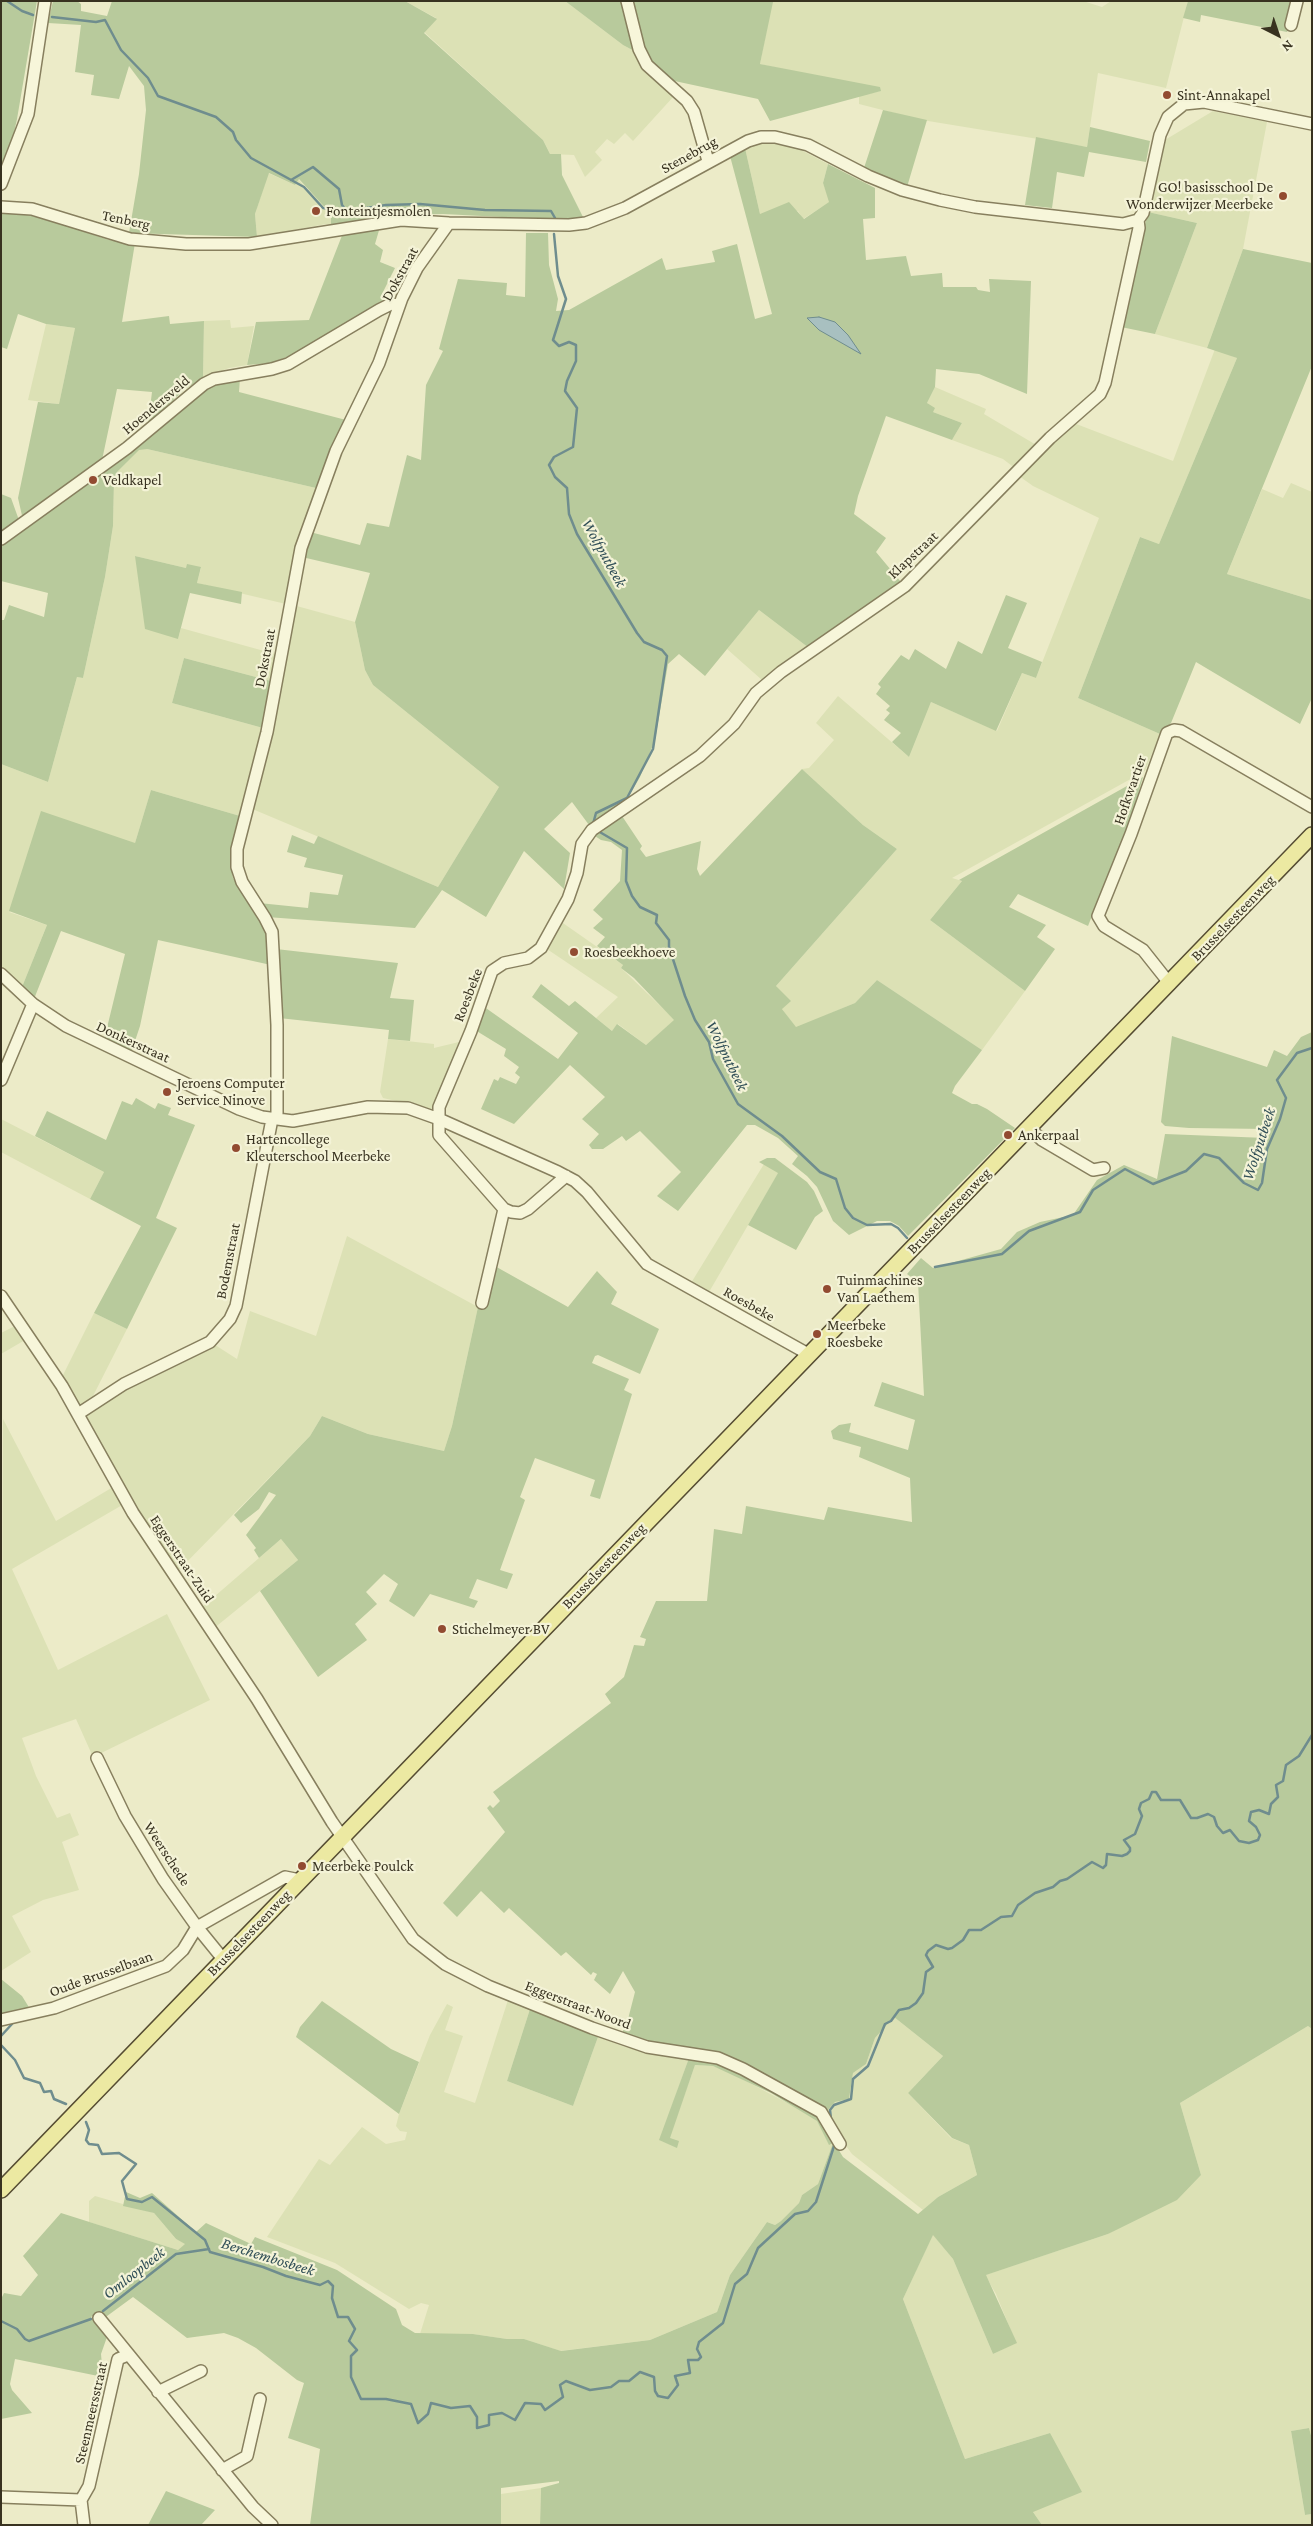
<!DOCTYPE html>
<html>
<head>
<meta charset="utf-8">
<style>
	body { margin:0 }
	#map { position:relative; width:1313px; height:2526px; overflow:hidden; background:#ecebc8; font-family:"Crimson Pro",serif }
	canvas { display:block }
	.frame { position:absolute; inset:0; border:2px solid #383220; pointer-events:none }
	.north { position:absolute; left:1253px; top:10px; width:50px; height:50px; -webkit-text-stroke:4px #f4f3d7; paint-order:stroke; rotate:139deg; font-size:14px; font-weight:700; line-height:20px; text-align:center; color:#383220 }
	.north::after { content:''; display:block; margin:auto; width:18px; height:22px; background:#383220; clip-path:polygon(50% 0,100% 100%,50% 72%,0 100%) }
</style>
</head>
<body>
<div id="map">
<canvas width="1313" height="2526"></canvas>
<div class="frame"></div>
<div class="north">N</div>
</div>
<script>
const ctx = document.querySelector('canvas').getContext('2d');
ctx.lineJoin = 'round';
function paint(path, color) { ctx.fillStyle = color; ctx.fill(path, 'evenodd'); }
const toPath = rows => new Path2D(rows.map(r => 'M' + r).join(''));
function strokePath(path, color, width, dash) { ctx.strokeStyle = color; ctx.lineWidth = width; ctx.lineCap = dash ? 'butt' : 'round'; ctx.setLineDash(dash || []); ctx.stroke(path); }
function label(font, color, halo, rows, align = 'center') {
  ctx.font = font + ' "Crimson Pro",serif'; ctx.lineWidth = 4.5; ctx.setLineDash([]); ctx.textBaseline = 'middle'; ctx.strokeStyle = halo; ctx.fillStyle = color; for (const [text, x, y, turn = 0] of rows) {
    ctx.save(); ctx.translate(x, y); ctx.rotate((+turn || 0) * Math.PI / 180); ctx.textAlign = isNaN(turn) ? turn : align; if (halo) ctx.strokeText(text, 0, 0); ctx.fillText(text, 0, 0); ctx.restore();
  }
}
paint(toPath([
	[405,1,565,1,623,45,636,52,642,67,674,96,633,141,625,133,614,144,607,139,595,152,602,160,585,177,574,155,550,154,543,140,424,32,436,18],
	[772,1,1083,1,1102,7,1111,1,1188,1,1166,88,1098,73,1087,147,922,120,859,104,859,96,880,91,760,64],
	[1213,111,1267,122,1243,249,1207,348,1155,334,1197,223,1148,212,1165,140],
	[767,142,799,149,828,164,823,183,830,202,803,219,798,211,760,214,745,148],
	[268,173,295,185,298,179,332,214,331,226,326,224,257,237,255,214],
	[230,320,231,328,254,326,247,365,229,368,203,378,204,321],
	[46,324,75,328,59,404,28,400],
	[1215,349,1237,358,1159,544,1140,537,1078,698,1160,734,1145,771,952,878,962,881,930,920,1025,991,982,1050,877,980,855,1003,796,1028,782,1009,776,986,897,849,863,825,802,769,809,768,834,740,816,723,838,696,909,757,931,702,997,731,1022,673,1036,678,1099,518,1033,486,1019,476,1071,422,1173,461],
	[935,387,986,409,984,414,1038,446,1016,469,1003,459,952,440,962,423,933,412,927,403],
	[139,449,147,449,316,488,298,542,286,604,197,583,201,568,186,568,135,556,178,639,181,628,275,654,271,681,184,658,172,703,263,728,240,816,151,790,135,843,9,912,47,925,22,987,1,968,1,764,48,782,77,677,83,678,105,577,113,526,114,480,117,472],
	[1291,483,1312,492,1312,600,1227,574,1262,489,1283,498],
	[293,605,355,622,365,670,373,685,499,787,438,887,250,808],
	[759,610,809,648,762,680,727,649],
	[560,921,623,965,621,968,675,1020,646,1045,618,1024,612,1031,596,1018,618,997,544,947],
	[388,1039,434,1044,434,1048,459,1042,436,1104,432,1109,383,1098,380,1092],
	[1,1119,104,1172,90,1199,1,1152],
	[764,1164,779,1172,709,1292,691,1283],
	[347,1236,478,1307,452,1426,444,1451,368,1434,322,1416,310,1436,176,1573,83,1420,92,1406,212,1343,237,1359,250,1311,316,1336],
	[94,1313,127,1329,93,1396,81,1405,76,1405,61,1379],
	[15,1326,25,1340,1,1354,1,1333],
	[3,1419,56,1521,113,1487,124,1504,12,1569,58,1670,167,1614,210,1700,93,1757,76,1719,22,1738,36,1776,57,1818,70,1813,79,1835,62,1842,79,1890,43,1900,12,1916,31,1952,1,1971],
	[281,1539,298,1560,213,1629,200,1609],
	[508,2000,530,2009,507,2081,573,2106,598,2037,625,2047,689,2058,660,2140,677,2147,669,2138,695,2065,713,2066,727,2071,810,2115,817,2121,829,2144,833,2143,818,2184,802,2195,799,2203,781,2221,775,2225,767,2222,730,2275,717,2312,650,2340,560,2351,524,2339,507,2339,473,2334,420,2334,429,2305,421,2303,409,2309,335,2263,267,2237,319,2159,330,2165,362,2127,386,2144,405,2140,407,2132,400,2131,396,2126,399,2114,430,2035,447,2004,453,2007,445,2030,463,2036,444,2092,475,2103],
	[894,2017,943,2056,908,2093,951,2138,969,2145,977,2175,938,2197,923,2210,852,2154,838,2135,827,2111,835,2102,849,2099,853,2073,866,2064,875,2038],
	[1308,2026,1312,2029,1312,2439,1309,2428,1291,2431,1305,2515,1312,2514,1312,2525,1042,2525,1033,2512,1050,2433,965,2459,903,2299,933,2234,953,2259,993,2354,1016,2343,996,2294,985,2275,1108,2234,1201,2175,1180,2103],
	[95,2196,154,2213,176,2239,186,2244,178,2250,89,2222,89,2201],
	[541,2488,540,2525,501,2525,501,2494]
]), '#dce1b5');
paint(toPath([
	[1,1,37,1,17,119,12,142,1,166],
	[53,1,77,1,81,4,81,11,107,16,112,1,405,1,437,19,424,33,543,140,550,154,561,154,562,175,583,217,561,220,443,214,385,215,331,226,331,214,299,179,295,185,269,173,255,214,257,237,129,233,139,174,146,110,144,86,129,66,119,99,91,95,94,75,75,72,81,25,48,23],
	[565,1,624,1,636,52,623,45],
	[632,1,773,2,760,64,880,87,881,91,770,121,758,99,670,80,652,64,644,49],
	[1188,1,1294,1,1287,32,1201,15,1200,22,1183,18],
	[883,110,927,120,907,187,864,168],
	[1090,127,1150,141,1146,162,1089,152,1084,177,1057,172,1052,208,1025,205,1036,137,1087,147],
	[745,148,760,214,789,202,804,219,829,202,823,183,828,164,875,188,875,218,863,219,866,260,906,256,911,276,942,273,943,287,976,287,978,290,990,292,989,279,1031,281,1027,394,979,374,936,369,935,387,927,403,935,408,933,412,962,423,952,440,886,416,858,496,854,514,886,538,876,552,901,582,809,648,759,610,705,676,679,654,668,664,655,740,640,777,626,801,589,825,572,802,544,829,570,853,564,889,524,851,486,917,442,890,415,928,267,917,259,903,308,908,310,892,338,895,343,875,304,867,307,858,287,852,292,835,314,844,318,836,438,887,499,787,373,685,365,670,355,622,370,573,302,557,310,532,360,545,367,523,389,527,407,455,421,460,426,385,443,351,439,349,458,279,507,283,506,295,525,297,526,233,548,233,549,265,558,299,556,311,569,310,662,258,666,270,715,262,712,251,737,244,755,319,772,314,730,156],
	[13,212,46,219,109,240,135,243,122,322,169,316,170,324,204,321,203,378,185,389,148,424,152,392,117,389,101,465,23,520,18,498,38,402,59,404,75,328,46,324,18,314,7,349,1,347,1,214],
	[1148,212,1197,223,1155,334,1121,327],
	[380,227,375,244,383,250,380,262,395,268,382,294,389,297,292,355,271,363,247,365,256,322,309,320,343,233],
	[1243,249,1312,263,1312,366,1227,574,1312,600,1312,698,1300,724,1196,662,1171,723,1160,734,1078,698,1140,537,1159,544,1237,358,1207,348],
	[240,378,239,392,346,420,316,488,147,449,139,450,117,472,114,480,113,526,105,577,83,678,77,677,48,782,1,764,1,620,4,620,9,605,44,617,48,593,1,581,1,547,137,446,191,399,218,383],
	[1,494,11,498,20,523,1,536],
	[135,556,186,568,187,564,201,567,197,583,242,592,241,604,190,593,178,639,145,629],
	[1006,595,1027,603,1008,648,1042,662,1036,678,1022,673,996,731,931,702,909,757,892,742,901,733,884,720,890,713,886,710,890,706,876,694,881,687,878,684,901,655,909,660,915,649,946,669,958,641,982,654],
	[184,658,271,681,263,728,172,703],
	[802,769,863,825,897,849,776,986,791,1001,782,1009,796,1027,855,1003,877,980,982,1050,955,1086,952,1093,972,1104,977,1104,987,1109,1015,1128,908,1236,899,1226,890,1221,877,1221,849,1235,833,1221,817,1187,807,1176,792,1164,798,1156,778,1138,755,1125,747,1125,678,1211,657,1196,681,1172,640,1131,626,1141,622,1136,603,1149,592,1149,589,1145,599,1134,582,1119,605,1097,570,1065,514,1124,481,1109,494,1079,498,1081,500,1077,516,1084,520,1077,515,1073,519,1067,504,1056,506,1049,475,1030,483,1006,558,1059,578,1033,532,997,541,984,569,1006,575,1001,612,1031,617,1024,646,1045,674,1020,634,978,621,968,623,965,597,946,605,937,593,928,603,919,593,910,620,881,622,850,611,842,601,840,592,834,620,813,642,846,640,849,646,857,701,841,697,869,700,876],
	[1143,777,1132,815,1088,926,1018,894,1009,907,1046,925,1037,937,1055,949,1025,991,930,920,962,881,959,880],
	[151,790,240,816,231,852,231,866,233,878,265,926,271,965,158,940,140,1026,131,1053,104,1040,125,954,61,931,34,999,22,987,47,925,9,911,41,811,135,843],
	[276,949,398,963,390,998,414,1000,410,1041,388,1039,389,1030,279,1018],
	[1312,1032,1312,2029,1308,2026,1180,2103,1201,2175,1177,2200,1108,2234,986,2275,1017,2343,993,2354,953,2259,933,2235,903,2299,965,2459,1050,2433,1082,2492,1033,2512,1042,2525,540,2525,541,2488,559,2483,559,2481,501,2488,501,2525,310,2525,320,2449,288,2438,304,2383,297,2380,256,2348,238,2338,224,2333,187,2338,133,2297,103,2319,98,2312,91,2317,107,2337,101,2354,103,2377,15,2359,10,2384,12,2390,32,2413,1,2419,1,2299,4,2293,21,2296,38,2275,23,2256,61,2213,178,2250,185,2244,176,2239,154,2213,123,2206,126,2192,140,2198,152,2193,196,2232,206,2223,251,2244,255,2237,337,2270,396,2309,402,2325,415,2333,473,2334,507,2339,524,2339,561,2351,650,2340,717,2312,730,2275,767,2222,775,2225,781,2221,799,2203,802,2195,818,2184,833,2143,829,2145,817,2121,771,2093,713,2066,695,2065,670,2138,679,2141,677,2148,659,2140,689,2058,724,2065,815,2111,843,2157,918,2214,938,2197,977,2175,969,2145,952,2138,908,2093,943,2056,894,2017,875,2038,866,2064,853,2073,849,2099,835,2102,827,2111,724,2057,685,2051,621,2035,627,2023,635,1992,623,1971,610,1994,594,1980,597,1974,593,1972,591,1975,566,1952,561,1956,509,1908,504,1913,481,1891,457,1917,443,1903,505,1832,487,1808,490,1805,493,1808,500,1801,493,1792,611,1703,605,1694,624,1677,634,1645,644,1646,646,1639,640,1637,656,1601,707,1601,714,1529,742,1534,746,1506,824,1520,828,1507,912,1522,910,1478,859,1457,861,1447,833,1439,831,1431,839,1425,851,1423,849,1432,908,1450,915,1420,874,1406,882,1382,924,1396,918,1282,907,1274,921,1258,933,1268,1001,1249,1017,1232,1040,1222,1073,1215,1097,1180,1124,1165,1157,1179,1165,1134,1266,1138,1267,1129,1189,1128,1165,1126,1161,1122,1172,1036,1267,1067,1274,1050,1287,1056,1301,1037],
	[136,1098,155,1109,158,1103,171,1108,168,1115,195,1125,156,1218,177,1228,127,1329,94,1313,141,1226,90,1199,104,1172,35,1136,47,1111,106,1140,122,1101,132,1105],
	[767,1158,775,1158,807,1182,814,1191,823,1211,815,1217,796,1250,748,1225,778,1173,759,1162],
	[493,1265,568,1307,597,1271,617,1292,611,1304,659,1329,640,1374,598,1355,595,1356,592,1363,629,1379,624,1390,632,1394,600,1499,590,1496,595,1480,535,1458,520,1497,525,1500,500,1570,513,1574,507,1589,477,1579,469,1598,478,1601,474,1608,430,1594,414,1617,389,1601,398,1584,384,1574,366,1592,377,1604,355,1624,367,1640,318,1677,260,1591,298,1560,281,1539,259,1558,254,1550,256,1548,246,1535,276,1495,269,1492,259,1509,241,1523,234,1515,310,1436,322,1416,368,1434,444,1451,452,1426,478,1307,483,1304],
	[1,1979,22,1996,30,2009,1,2016],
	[322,2001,391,2049,419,2062,399,2114,296,2037,300,2027],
	[530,2009,598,2037,573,2106,507,2081],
	[1309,2428,1312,2439,1312,2514,1305,2515,1291,2431],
	[166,2491,215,2510,201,2525,148,2525]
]), '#b8ca9c');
const water = toPath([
	[819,317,835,322,848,335,861,354,819,330,807,318,819,317]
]);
paint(water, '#a8c0c0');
strokePath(water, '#6f8d8e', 1);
strokePath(toPath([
	[7,1,22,11,33,15],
	[52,17,96,22,105,20,121,50,148,78,158,96,216,117,233,132,236,140,251,158,304,187,323,208,347,211,386,205,420,204,485,210,551,211,555,218],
	[291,180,313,167,339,189,342,205,347,211],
	[554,234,558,276,566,299,553,340,559,346,569,342,576,345,576,361,567,381,565,391,577,408,573,447,554,457,549,465,555,477,567,488,569,514,577,534,637,633,644,642,662,650,667,656,653,749,627,798,596,813,593,824],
	[598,831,627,848,626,881,632,896,640,907,657,915,656,923,669,940,669,947,685,996,695,1020,709,1042,713,1059,738,1104,782,1136,820,1172,836,1179,845,1208,853,1218,867,1225,891,1224,898,1228,907,1238],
	[935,1267,1002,1254,1029,1231,1080,1212,1093,1190,1125,1169,1153,1184,1186,1171,1204,1154,1219,1158,1244,1183,1258,1190,1262,1183,1267,1149,1280,1119,1286,1098,1277,1080,1297,1053,1312,1048],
	[1,2036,12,2024,12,2021],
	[1,2045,15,2060,24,2078,40,2083,44,2092,51,2091,54,2099,66,2104],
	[86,2122,89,2130,86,2140,89,2144,98,2145,102,2154,119,2153,136,2164,122,2181,127,2199,142,2202,152,2197,205,2240,210,2252,263,2267,286,2276,320,2285,328,2281,333,2286,332,2298,338,2317,348,2317,355,2329,349,2341,357,2350,351,2356,351,2377,361,2399,386,2399,411,2404,418,2423,428,2414,431,2403,451,2408,470,2406,477,2417,477,2428,489,2425,489,2415,502,2413,515,2420,525,2403,541,2404,545,2410,563,2397,560,2385,566,2381,590,2390,611,2387,619,2381,629,2381,640,2372,654,2377,655,2391,658,2396,668,2398,678,2385,675,2376,690,2373,688,2360,698,2360,701,2357,697,2349,699,2342,723,2323,735,2284,747,2274,758,2248,795,2214,808,2211,816,2202,835,2143],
	[837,2130,831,2119,830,2110,834,2105,851,2099,853,2079,868,2066,885,2024,891,2021,899,2010,909,2008,916,2003,923,1993,926,1972,933,1967,926,1955,928,1951,936,1945,948,1949,952,1948,963,1940,969,1930,981,1930,1001,1917,1012,1916,1018,1905,1035,1893,1053,1887,1060,1881,1067,1879,1092,1862,1103,1868,1106,1865,1107,1854,1122,1856,1127,1854,1130,1851,1130,1848,1124,1840,1135,1834,1142,1816,1139,1809,1141,1803,1149,1799,1152,1792,1156,1792,1161,1800,1180,1800,1191,1818,1197,1818,1208,1814,1214,1817,1217,1826,1223,1833,1230,1830,1239,1841,1249,1843,1258,1840,1260,1835,1256,1827,1249,1821,1251,1812,1259,1810,1269,1814,1271,1804,1278,1797,1276,1785,1283,1781,1286,1765,1299,1756,1312,1735],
	[103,2311,176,2254,209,2249],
	[1,2321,17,2329,25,2339,29,2341,91,2319]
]), '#6f8d8e', 2.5);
const minor = toPath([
	[627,1,639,49,647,65,687,101,694,112,708,161],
	[1291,25,1297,1],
	[1,184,28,114,45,1],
	[1,207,32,209,130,239,186,244,249,244,401,220,449,223,569,225,586,223,625,208,748,141,761,137,775,137,808,145,868,176,902,190,940,200,975,207,1123,224,1138,220,1143,213,1160,135,1168,117,1184,104,1204,102,1312,124],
	[1,539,127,448,204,384,214,379,272,369,288,364,379,310,391,304,399,305],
	[1,974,33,1004,66,1026,239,1109,262,1117,293,1121,368,1107,408,1108,439,1119,558,1172,575,1181,587,1192,647,1264,810,1355],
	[1170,984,1143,950,1104,926,1098,916,1131,834,1167,733,1174,730,1181,731,1312,807],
	[1,1080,33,1004],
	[277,1119,277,1025,272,932,265,918,242,882,237,867,237,849,267,732,301,548,336,451,379,363,402,298,417,268,449,223],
	[1029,1128,1042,1140,1093,1170,1104,1168],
	[566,1176,528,1209,520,1213,511,1212,504,1209,439,1135,439,1107,471,1031,492,971,504,963,528,958,541,948,568,899,577,873,582,844,592,830,700,756,734,724,756,693,781,672,905,586,1050,438,1100,394,1105,383,1139,228,1138,220],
	[1,1296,62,1386,133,1513,257,1699,332,1822,413,1939,445,1964,488,1986,592,2028,647,2047,718,2058,743,2069,821,2112,840,2144],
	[482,1303,504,1209],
	[78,1414,124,1384,210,1342,230,1319,236,1306,272,1119],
	[97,1758,125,1816,163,1879,197,1927,223,1959],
	[1,2020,54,2008,166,1966,183,1950,197,1927,285,1877,300,1880],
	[99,2318,253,2507,272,2525],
	[158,2392,201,2371],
	[222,2470,247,2456,260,2399],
	[1,2497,81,2500],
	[81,2500,89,2486,118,2359,128,2355],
	[81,2500,84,2525]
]);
const major = toPath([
	[1,2190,1312,835]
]);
strokePath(minor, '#877f5e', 14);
strokePath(major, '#554c32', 18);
strokePath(minor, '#f7f6da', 11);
strokePath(major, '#ece9a2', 15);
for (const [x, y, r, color] of [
	[1167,95,5,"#924b31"],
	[1283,196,5,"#924b31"],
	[316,211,5,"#924b31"],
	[93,480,5,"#924b31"],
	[574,952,5,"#924b31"],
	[167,1092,5,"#924b31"],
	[1008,1135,5,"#924b31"],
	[236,1148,5,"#924b31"],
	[827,1289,5,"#924b31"],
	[817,1334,5,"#924b31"],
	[442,1629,5,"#924b31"],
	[302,1866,5,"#924b31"]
]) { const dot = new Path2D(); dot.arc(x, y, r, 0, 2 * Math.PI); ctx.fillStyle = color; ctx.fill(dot); strokePath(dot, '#f4f3d7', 2); }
label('15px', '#383220', '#f4f3d7', [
	["Sint-Annakapel",1177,95],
	["GO! basisschool De",1273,187,"right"],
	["Wonderwijzer Meerbeke",1273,204,"right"],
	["Fonteintjesmolen",326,211],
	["Veldkapel",103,480],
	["Roesbeekhoeve",584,952],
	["Jeroens Computer",177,1083],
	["Service Ninove",177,1100],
	["Ankerpaal",1018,1135],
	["Hartencollege",246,1139],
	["Kleuterschool Meerbeke",246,1156],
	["Tuinmachines",837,1280],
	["Van Laethem",837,1297],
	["Meerbeke",827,1325],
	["Roesbeke",827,1342],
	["Stichelmeyer BV",452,1629],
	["Meerbeke Poulck",312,1866]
], 'left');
label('15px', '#383220', '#f4f3d7', [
	["Stenebrug",689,155,-29],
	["Tenberg",126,220,12],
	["Dokstraat",400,274,-61],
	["Hoendersveld",156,405,-40],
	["Klapstraat",913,555,-43],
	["Dokstraat",265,658,-79],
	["Hofkwartier",1130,790,-71],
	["Brusselsesteenweg",1233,918,-46],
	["Roesbeke",468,995,-69],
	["Donkerstraat",133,1042,25],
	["Brusselsesteenweg",949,1211,-46],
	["Bodemstraat",228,1261,-79],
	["Roesbeke",749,1304,29],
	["Eggerstraat-Zuid",182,1559,56],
	["Brusselsesteenweg",604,1566,-46],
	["Weerschede",167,1854,57],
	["Brusselsesteenweg",249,1933,-46],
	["Oude Brusselbaan",101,1974,-20],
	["Eggerstraat-Noord",578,2005,21],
	["Steenmeersstraat",91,2413,-77]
]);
label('italic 16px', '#314f57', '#f4f3d7', [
	["Wolfputbeek",604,553,61],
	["Wolfputbeek",727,1056,64],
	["Wolfputbeek",1259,1144,-72],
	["Berchembosbeek",268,2257,17],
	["Omloopbeek",134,2273,-38]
]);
</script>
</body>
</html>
